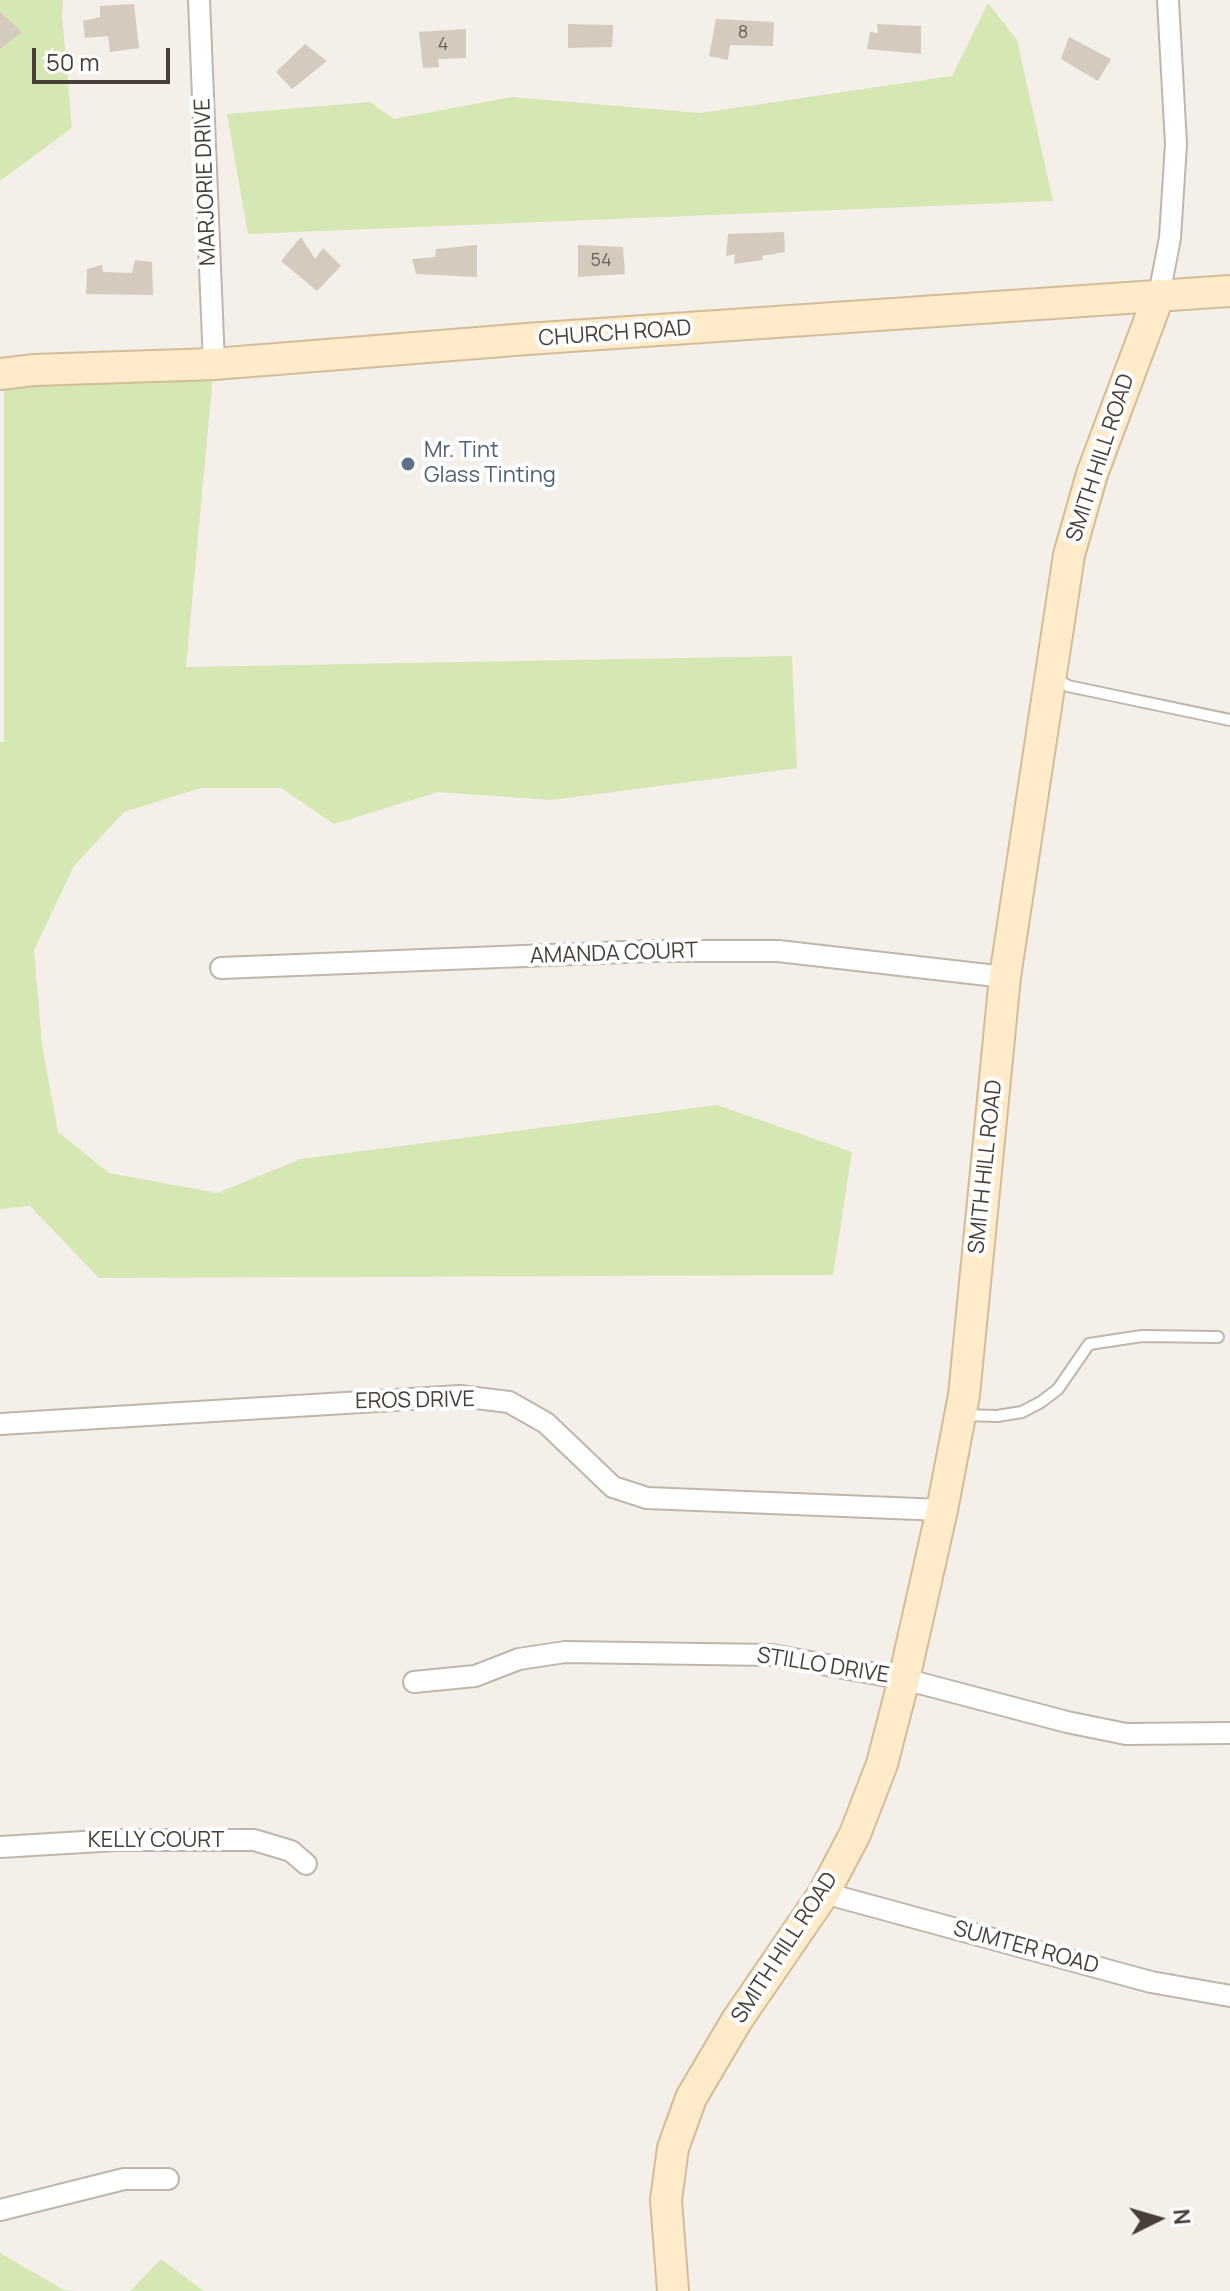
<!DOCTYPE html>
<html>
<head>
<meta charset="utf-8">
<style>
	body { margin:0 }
	#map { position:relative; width:1230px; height:2291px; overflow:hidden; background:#f4efe9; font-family:Manrope,sans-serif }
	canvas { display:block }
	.north { position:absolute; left:1118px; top:2179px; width:80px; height:80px; -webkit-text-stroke:6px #fff; paint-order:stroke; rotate:85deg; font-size:22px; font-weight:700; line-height:32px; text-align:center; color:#473f37 }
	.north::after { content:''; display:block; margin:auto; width:28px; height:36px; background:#473f37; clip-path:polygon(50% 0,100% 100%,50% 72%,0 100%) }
	.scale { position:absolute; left:32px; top:48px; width:138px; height:36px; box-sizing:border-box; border:4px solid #473f37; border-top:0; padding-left:10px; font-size:24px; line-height:28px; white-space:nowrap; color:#473f37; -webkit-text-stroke:6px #fff; paint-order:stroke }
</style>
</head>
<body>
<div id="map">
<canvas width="1230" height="2291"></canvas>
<div class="north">N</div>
<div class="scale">50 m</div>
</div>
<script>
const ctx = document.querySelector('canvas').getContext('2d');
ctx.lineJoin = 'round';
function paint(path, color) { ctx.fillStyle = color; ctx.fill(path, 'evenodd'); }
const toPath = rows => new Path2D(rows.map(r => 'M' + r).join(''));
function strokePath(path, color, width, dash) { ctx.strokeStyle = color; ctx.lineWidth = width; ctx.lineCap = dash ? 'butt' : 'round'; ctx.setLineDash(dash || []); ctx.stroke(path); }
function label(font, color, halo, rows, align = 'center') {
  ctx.font = font + ' Manrope,sans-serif'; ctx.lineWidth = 8; ctx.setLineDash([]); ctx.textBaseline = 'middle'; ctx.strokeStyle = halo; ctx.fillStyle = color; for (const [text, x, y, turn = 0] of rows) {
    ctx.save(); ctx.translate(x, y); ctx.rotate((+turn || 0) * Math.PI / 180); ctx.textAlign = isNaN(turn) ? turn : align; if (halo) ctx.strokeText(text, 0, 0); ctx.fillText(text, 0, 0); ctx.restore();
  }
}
paint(toPath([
	[0,0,63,0,62,16,72,128,0,181],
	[988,3,1017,40,1053,201,248,234,227,114,370,102,394,119,512,97,700,113,952,76],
	[214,364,186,667,792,656,797,768,551,800,438,792,334,824,281,788,201,788,124,812,74,866,34,950,42,1044,58,1132,109,1173,217,1193,301,1159,717,1105,852,1152,833,1275,99,1278,30,1206,0,1209,0,742,4,742,4,374],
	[0,2253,64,2290,76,2291,0,2291],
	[161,2259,204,2291,130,2291]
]), '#d5e7b3');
paint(toPath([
	[134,4,139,48,110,52,108,36,85,38,83,21,100,17,100,6],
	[0,12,22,32,0,49],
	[716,19,774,22,773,46,730,45,728,60,709,56],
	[568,24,613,25,612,47,568,48],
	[877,24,921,26,921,54,867,49,870,32,878,33],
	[466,29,466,58,438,59,439,67,423,68,419,32],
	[1069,37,1111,59,1098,81,1061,59],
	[305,44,327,61,292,89,276,72],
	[784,232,785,252,762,256,763,260,734,264,735,254,726,256,728,234],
	[301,237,315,259,323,248,341,266,317,291,281,261],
	[477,245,477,277,416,274,412,259,435,257,436,249],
	[578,245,623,247,625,274,578,277],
	[135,260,152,262,153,295,86,294,87,269,102,265,103,272,132,273]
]), '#d5cabe');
const lane = toPath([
	[1055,678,1068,686,1230,720],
	[962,1415,997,1416,1022,1412,1041,1402,1058,1389,1089,1344,1142,1336,1218,1337]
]);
const street = toPath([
	[199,0,214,364],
	[1159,295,1170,238,1176,144,1168,0],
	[221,968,651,951,778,951,1005,977],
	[0,1424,460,1396,509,1402,546,1423,613,1487,647,1498,942,1510],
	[414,1682,475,1676,519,1659,565,1652,772,1655,904,1679,1067,1722,1126,1734,1230,1733],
	[0,1847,117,1840,254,1840,291,1851,306,1864],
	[824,1893,1151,1982,1230,1996],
	[0,2210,124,2179,168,2179]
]);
const secondary = toPath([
	[0,374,34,370,214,364,527,339,1230,291],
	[673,2291,666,2200,673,2148,691,2098,737,2020,824,1893,855,1834,882,1764,904,1679,942,1510,964,1395,1005,977,1069,555,1092,474,1159,295]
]);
strokePath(lane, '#bfb6ab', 14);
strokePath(street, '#bfb6ab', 24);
strokePath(secondary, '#d2bd99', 34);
strokePath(lane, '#fff', 10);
strokePath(street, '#fff', 20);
strokePath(secondary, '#fdebc9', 30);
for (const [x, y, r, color] of [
	[408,464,8,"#5c6f8a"]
]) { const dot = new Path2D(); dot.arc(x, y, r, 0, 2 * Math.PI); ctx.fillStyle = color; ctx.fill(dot); strokePath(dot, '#fff', 3); }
label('18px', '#6a6259', null, [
	["8",743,33],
	["4",443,45],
	["54",601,261]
]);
label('22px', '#473f37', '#fff', [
	["MARJORIE DRIVE",206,182,-92],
	["CHURCH ROAD",615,334,-4],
	["SMITH HILL ROAD",1101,458,-72],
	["AMANDA COURT",614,954,-2],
	["SMITH HILL ROAD",986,1167,-84],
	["EROS DRIVE",415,1401,-1],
	["STILLO DRIVE",823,1666,9],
	["KELLY COURT",156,1841],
	["SMITH HILL ROAD",785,1948,-57],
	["SUMTER ROAD",1026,1948,15]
]);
label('22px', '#4e5e75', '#fff', [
	["Mr. Tint",424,451],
	["Glass Tinting",424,476]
], 'left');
</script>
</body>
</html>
